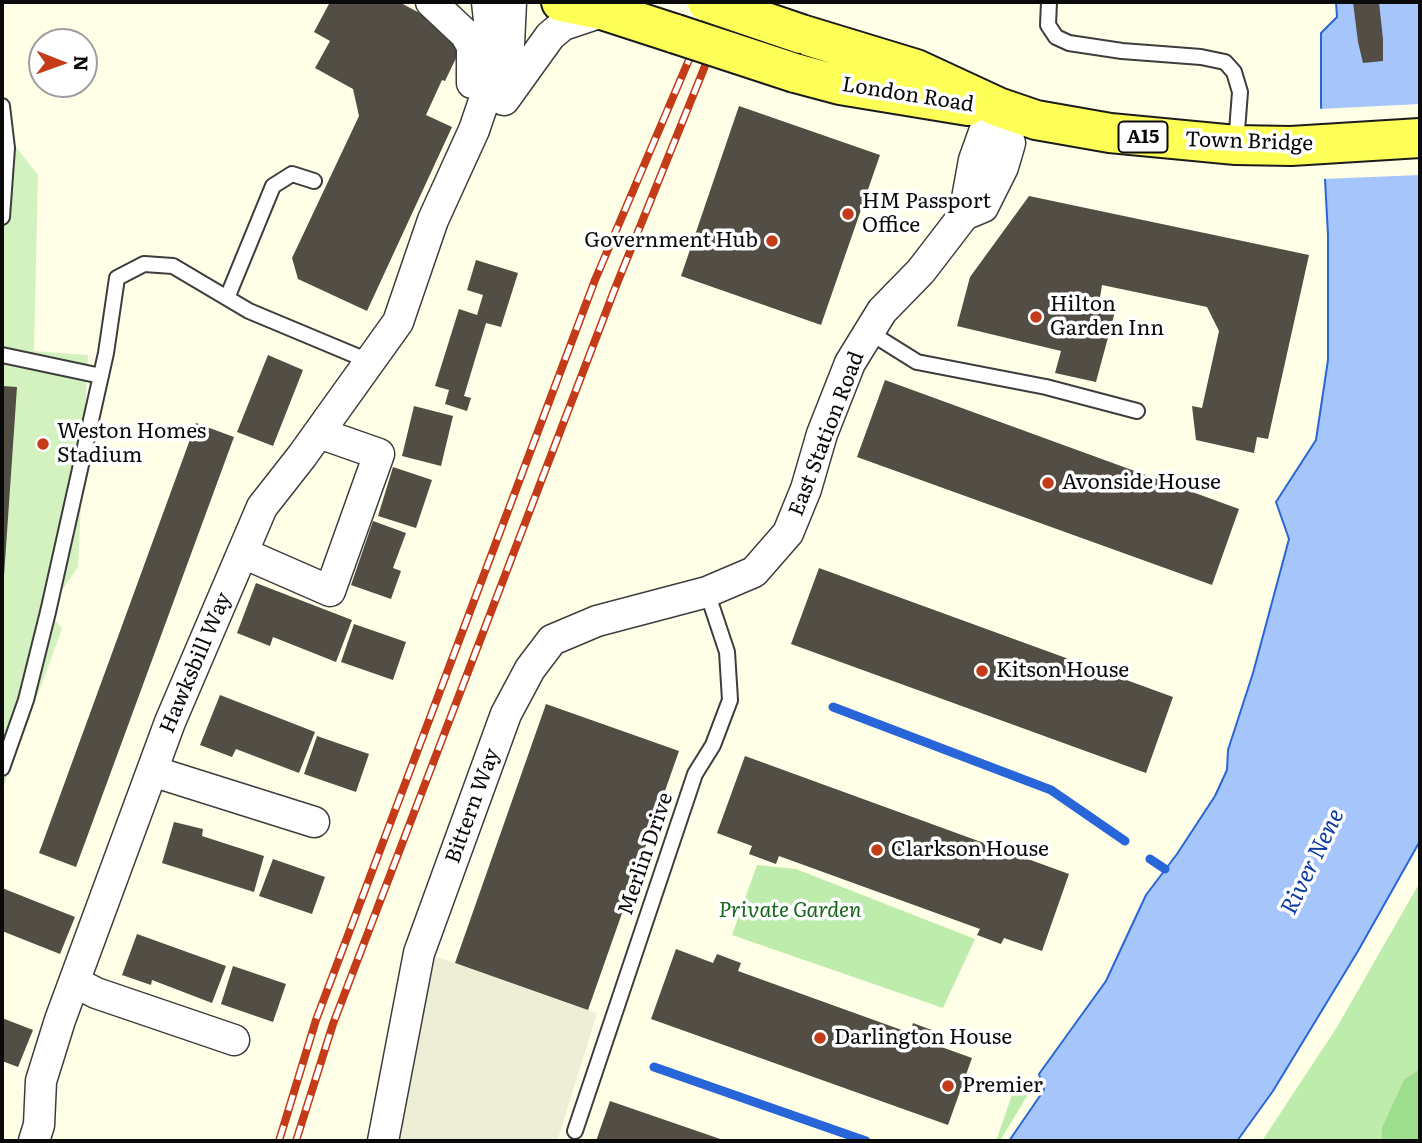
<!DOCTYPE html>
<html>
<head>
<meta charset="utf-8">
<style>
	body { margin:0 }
	#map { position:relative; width:1422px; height:1143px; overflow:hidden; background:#feffe6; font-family:Literata,serif }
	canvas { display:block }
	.frame { position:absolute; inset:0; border:4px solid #0a0a0a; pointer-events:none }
	.north { position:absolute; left:28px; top:28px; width:70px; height:70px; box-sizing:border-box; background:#fff; border:2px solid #9d9d9d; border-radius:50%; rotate:91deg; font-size:19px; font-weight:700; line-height:28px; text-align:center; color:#0a0a0a }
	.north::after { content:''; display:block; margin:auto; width:24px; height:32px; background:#c33b18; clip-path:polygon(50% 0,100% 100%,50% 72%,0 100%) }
</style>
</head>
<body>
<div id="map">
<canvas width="1422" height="1143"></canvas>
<div class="frame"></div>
<div class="north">N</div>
</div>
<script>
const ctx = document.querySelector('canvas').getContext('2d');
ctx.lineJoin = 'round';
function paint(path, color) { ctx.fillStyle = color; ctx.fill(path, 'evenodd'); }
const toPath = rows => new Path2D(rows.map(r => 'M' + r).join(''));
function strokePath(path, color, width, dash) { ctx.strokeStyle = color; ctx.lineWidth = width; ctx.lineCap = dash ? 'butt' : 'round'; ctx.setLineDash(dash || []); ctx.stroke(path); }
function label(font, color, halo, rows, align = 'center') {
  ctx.font = font + ' Literata,serif'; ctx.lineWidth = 7; ctx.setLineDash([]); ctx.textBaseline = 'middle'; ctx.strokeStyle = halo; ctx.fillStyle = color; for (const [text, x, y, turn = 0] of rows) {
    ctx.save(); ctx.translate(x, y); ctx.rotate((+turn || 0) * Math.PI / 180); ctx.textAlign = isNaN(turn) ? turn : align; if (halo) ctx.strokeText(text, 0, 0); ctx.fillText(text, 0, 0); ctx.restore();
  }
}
paint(toPath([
	[757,865,796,869,975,939,943,1008,732,935],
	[1420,882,1420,1141,1262,1141,1337,1027],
	[1029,1079,1036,1081,1000,1141,996,1141,1014,1089]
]), '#beecad');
paint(toPath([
	[1420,1069,1420,1141,1382,1141,1382,1128,1404,1080]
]), '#9cde8b');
paint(toPath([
	[2,129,38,175,34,351,88,355,78,567,48,611,62,629,2,791]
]), '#d4f2c0');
paint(toPath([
	[431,955,597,1013,558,1139,562,1141,395,1141]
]), '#eeeed6');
const water = toPath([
	[1336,2,1420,2,1420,841,1358,951,1273,1091,1237,1141,1009,1141,1044,1090,1039,1074,1106,981,1146,895,1177,854,1215,796,1227,770,1228,750,1253,673,1289,539,1276,502,1316,440,1328,360,1328,235,1321,105,1321,33,1337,17,1336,2]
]);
paint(water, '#a6c6fb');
strokePath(water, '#2765d8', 2);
paint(toPath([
	[1420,104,1420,175,1322,179,1318,109]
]), '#feffe6');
strokePath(toPath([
	[833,707,1051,790,1125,841],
	[1150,859,1165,869],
	[654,1067,866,1141]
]), '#2765d8', 9);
paint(toPath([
	[330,2,399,2,429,18,428,21,451,34,459,52,445,81,442,80,426,115,452,127,367,311,298,279,292,258,359,116,353,89,315,68,330,41,314,32],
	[1353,2,1379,2,1383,39,1383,61,1363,63,1358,42],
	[739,106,880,155,821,325,681,276],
	[1029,196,1309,255,1268,439,1257,437,1254,453,1196,440,1192,406,1202,408,1219,331,1207,307,1102,285,1099,304,1116,308,1096,382,1055,373,1061,351,957,326,970,277],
	[476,260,518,273,501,327,486,323,464,396,471,398,467,411,445,404,449,390,435,386,459,309,477,315,483,295,467,290],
	[268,355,303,370,273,446,237,432],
	[885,380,1239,509,1212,585,857,457],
	[2,386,17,387,4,576,2,576],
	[414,406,453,416,441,466,402,456],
	[196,423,234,437,76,867,39,853],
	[393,467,432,480,416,528,378,516],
	[373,521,406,533,393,568,401,571,391,599,351,585],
	[819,568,1173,697,1146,773,791,644],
	[256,583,352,620,336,662,273,637,270,646,237,633],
	[354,624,406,642,393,680,341,662],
	[220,695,315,732,299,773,236,749,232,757,200,745],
	[546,704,679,751,588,1010,455,963],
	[317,736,369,754,356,792,304,774],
	[745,756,1069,874,1042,951,1004,938,1001,944,977,935,980,929,779,856,776,864,749,854,752,846,717,833],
	[174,822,203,829,202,836,264,856,254,892,162,863],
	[273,859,325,877,312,914,259,896],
	[2,888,75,917,60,954,2,931],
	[137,934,226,966,212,1003,152,980,151,985,122,975],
	[676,949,713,963,717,954,741,963,738,971,910,1033,913,1023,937,1032,933,1044,972,1058,948,1125,651,1019],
	[233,966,286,984,273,1022,221,1004],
	[2,1018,33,1030,18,1067,2,1061],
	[610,1101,726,1141,596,1141]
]), '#534e45');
const service = toPath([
	[1049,2,1048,25,1056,37,1069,43,1122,51,1201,57,1225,62,1234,72,1240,92,1236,144],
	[2,106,7,148,2,217],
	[227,298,273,186,292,174,314,181],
	[869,332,917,362,1046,387,1137,411],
	[2,355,101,376],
	[2,768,26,700,48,612,106,353,117,278,144,264,173,266,249,311,371,362],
	[575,1131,695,774,713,745,730,700,727,652,707,592]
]);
const minor = toPath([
	[431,2,465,34,472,46,472,83],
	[508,66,511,2],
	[504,100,550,36,563,25,605,11],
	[964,215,983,207,1003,167,1010,143,998,107],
	[243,553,330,591,379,454,319,433],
	[152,771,314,822],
	[75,982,96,993,234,1040],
	[34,1141,39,1125,41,1081,60,1020,170,722,262,507,302,456,398,322,433,220,474,130,489,86,491,38,487,2],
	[383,1141,419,953,506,714,530,669,552,640,597,621,707,592,754,572,788,533,806,489,822,434,850,363,882,311,921,271,964,215,974,160,984,132,998,107]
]);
const primary = toPath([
	[561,2,605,11,676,34],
	[801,34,916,69,998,107,1036,120,1110,133,1236,145,1291,146,1420,138],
	[795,73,840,85,968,106]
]);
strokePath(service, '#3d3d3d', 18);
strokePath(minor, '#3d3d3d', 33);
strokePath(primary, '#1b1b1b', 42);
strokePath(service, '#fff', 14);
strokePath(minor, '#fff', 30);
strokePath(primary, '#fdff56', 38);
const rail = toPath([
	[279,1141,316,1020,595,280,691,55],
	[296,1141,333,1024,614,291,707,61]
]);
strokePath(rail, '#c33b18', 8);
strokePath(rail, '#fff', 5, [16]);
const primaryBridge = toPath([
	[707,2,801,34],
	[676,34,795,73]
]);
strokePath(primaryBridge, '#1b1b1b', 42, []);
strokePath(primaryBridge, '#fdff56', 38);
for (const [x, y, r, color] of [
	[848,214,7,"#c33b18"],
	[772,241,7,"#c33b18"],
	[1036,317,7,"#c33b18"],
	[43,444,7,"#c33b18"],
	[1048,483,7,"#c33b18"],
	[982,671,7,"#c33b18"],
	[877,850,7,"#c33b18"],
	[820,1038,7,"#c33b18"],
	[948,1086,7,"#c33b18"]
]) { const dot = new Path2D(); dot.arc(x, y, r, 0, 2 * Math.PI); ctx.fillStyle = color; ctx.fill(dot); strokePath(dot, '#fff', 2.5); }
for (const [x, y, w] of [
	[1143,137,49]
]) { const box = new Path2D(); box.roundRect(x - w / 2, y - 15.5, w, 31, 5); ctx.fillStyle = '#fff'; ctx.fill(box); strokePath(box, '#0a0a0a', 2); }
label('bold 19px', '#0a0a0a', null, [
	["A15",1143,137]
]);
label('21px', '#0a0a0a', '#fff', [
	["London Road",908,95,9],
	["Town Bridge",1249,142,2],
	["East Station Road",827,434,-69],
	["Hawksbill Way",196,663,-67],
	["Bittern Way",473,806,-70],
	["Merlin Drive",646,854,-71]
]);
label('21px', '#0a0a0a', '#fff', [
	["HM Passport",862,202],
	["Office",862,226],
	["Government Hub",758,241,"right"],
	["Hilton",1050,305],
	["Garden Inn",1050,329],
	["Weston Homes",57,432],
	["Stadium",57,456],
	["Avonside House",1062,483],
	["Kitson House",996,671],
	["Clarkson House",891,850],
	["Darlington House",834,1038],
	["Premier",962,1086]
], 'left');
label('italic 21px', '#16651a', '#fff', [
	["Private Garden",790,911]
]);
label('italic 23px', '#0b3aa3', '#fff', [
	["River Nene",1313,862,-64]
]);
</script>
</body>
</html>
